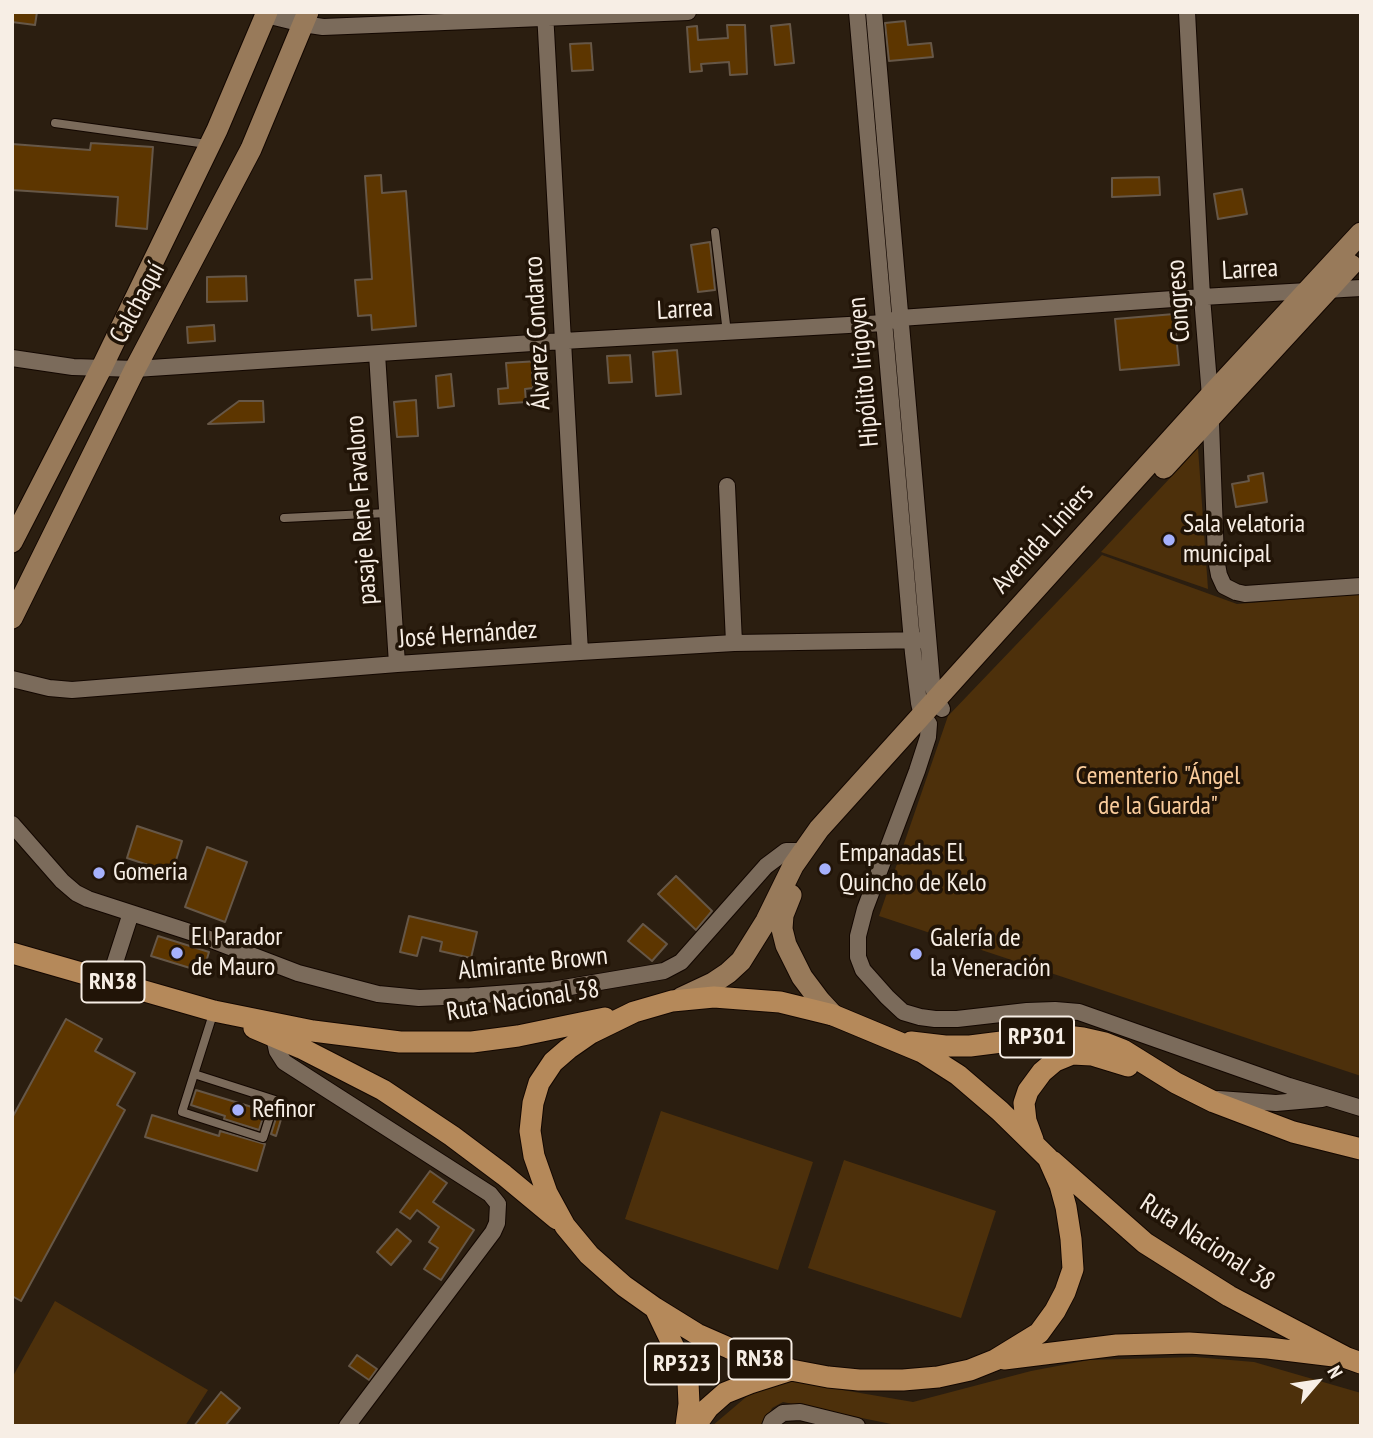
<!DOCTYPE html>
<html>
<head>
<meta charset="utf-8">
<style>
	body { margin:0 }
	#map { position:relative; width:1373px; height:1438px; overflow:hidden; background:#2b1e10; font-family:"PT Sans Narrow",sans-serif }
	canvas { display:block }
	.frame { position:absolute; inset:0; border:14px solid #f7eee5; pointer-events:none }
	.north { position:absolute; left:1282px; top:1347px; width:70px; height:70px; -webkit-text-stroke:5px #211407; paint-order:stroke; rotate:61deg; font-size:19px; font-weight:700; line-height:28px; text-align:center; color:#f7eee5 }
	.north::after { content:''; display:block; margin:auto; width:24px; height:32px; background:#f7eee5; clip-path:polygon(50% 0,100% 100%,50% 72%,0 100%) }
</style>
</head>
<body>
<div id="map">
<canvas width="1373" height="1438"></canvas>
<div class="frame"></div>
<div class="north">N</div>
</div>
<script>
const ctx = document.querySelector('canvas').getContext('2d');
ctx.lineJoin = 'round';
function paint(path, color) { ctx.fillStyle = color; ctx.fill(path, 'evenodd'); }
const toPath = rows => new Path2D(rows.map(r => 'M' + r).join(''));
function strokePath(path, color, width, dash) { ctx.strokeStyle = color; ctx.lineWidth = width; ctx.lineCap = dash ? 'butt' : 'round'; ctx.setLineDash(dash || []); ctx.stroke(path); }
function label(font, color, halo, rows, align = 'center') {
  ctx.font = font + ' "PT Sans Narrow",sans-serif'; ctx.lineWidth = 7; ctx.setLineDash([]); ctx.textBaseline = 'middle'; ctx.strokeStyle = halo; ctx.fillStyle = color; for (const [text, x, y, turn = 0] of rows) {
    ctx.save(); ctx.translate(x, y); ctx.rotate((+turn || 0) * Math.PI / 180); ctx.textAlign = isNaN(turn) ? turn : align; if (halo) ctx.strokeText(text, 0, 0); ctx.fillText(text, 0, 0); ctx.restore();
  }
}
paint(toPath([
	[1198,448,1208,589,1101,552],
	[1102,555,1237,604,1361,594,1361,1076,879,916,948,716],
	[661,1111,813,1162,778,1270,625,1219],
	[844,1160,996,1211,961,1318,808,1268],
	[55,1301,208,1390,185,1426,12,1426,12,1378],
	[1195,1357,1254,1362,1361,1393,1361,1426,901,1426,783,1402,772,1408,764,1426,712,1426,752,1392,784,1380,913,1402,1031,1371,1089,1360]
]), '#4d300b');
const building = toPath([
	[12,12,37,12,35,25,12,22,12,12],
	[905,21,908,45,931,43,933,57,889,61,885,23,905,21],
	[790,24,794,63,775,65,771,26,790,24],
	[727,25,745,25,747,74,730,75,729,62,701,64,702,71,690,72,687,27,697,26,698,40,728,38,727,25],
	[591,43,593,70,572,71,570,44,591,43],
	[91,143,153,147,147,229,116,226,118,197,12,190,12,144,90,150,91,143],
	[381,175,382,193,406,191,416,326,372,330,371,315,358,316,355,280,372,279,365,176,381,175],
	[1159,177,1160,195,1112,197,1112,178,1159,177],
	[1242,189,1247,214,1218,219,1214,194,1242,189],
	[710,242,715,290,698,292,691,245,710,242],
	[246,276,247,301,207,302,207,277,246,276],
	[1174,314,1179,365,1120,370,1115,319,1174,314],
	[214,325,215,341,188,343,187,327,214,325],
	[677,350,681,394,656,396,653,352,677,350],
	[630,355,632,382,609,383,607,356,630,355],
	[539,361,540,373,532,373,533,388,525,389,526,402,499,404,498,389,508,388,506,363,539,361],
	[451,374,454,406,438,408,436,376,451,374],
	[416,400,418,436,397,437,394,402,416,400],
	[239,401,263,401,264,422,208,424,239,401],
	[1263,473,1267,502,1236,507,1232,484,1249,481,1248,476,1263,473],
	[137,826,182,841,172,873,127,858,137,826],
	[207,847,247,862,225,922,185,907,207,847],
	[676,876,712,911,696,930,658,894,676,876],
	[409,916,477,932,471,958,440,951,442,942,422,937,417,956,400,952,409,916],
	[643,924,667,944,652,961,628,941,643,924],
	[158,936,209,952,203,972,151,956,158,936],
	[66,1019,102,1039,95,1051,135,1073,117,1105,125,1110,21,1301,12,1296,12,1118,66,1019],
	[196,1090,265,1111,259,1130,224,1119,225,1116,191,1105,196,1090],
	[152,1115,219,1136,220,1131,265,1144,257,1171,145,1137,152,1115],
	[277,1115,282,1116,276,1136,271,1134,277,1115],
	[430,1171,447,1183,433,1202,474,1230,441,1280,424,1269,438,1248,429,1242,439,1227,417,1210,410,1219,400,1212,430,1171],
	[397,1229,411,1241,391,1265,377,1252,397,1229],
	[357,1355,377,1369,369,1380,349,1366,357,1355],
	[221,1392,240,1408,225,1426,194,1426,221,1392]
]);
paint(building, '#5d3600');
strokePath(building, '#665747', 2);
const lane = toPath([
	[55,123,207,144],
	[715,232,727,333],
	[284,518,387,513],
	[194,1074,275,1100,263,1138,182,1112,214,1011]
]);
const street = toPath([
	[545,12,580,652],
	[857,12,913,653,919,703,922,715,929,724,928,737,917,771,865,909,858,936,858,957,863,970,887,997,903,1012,920,1017,935,1019,957,1019,1027,1011,1055,1010,1079,1012,1289,1086,1361,1108],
	[874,12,932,683,936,699,942,709],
	[1187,12,1202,297,1210,396,1216,559,1219,575,1224,586,1236,592,1245,594,1361,586],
	[266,15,303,24,323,27,688,12],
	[377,354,397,664],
	[12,358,73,367,135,369,563,341,884,323,900,318,1202,297,1361,288],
	[727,486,734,643],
	[12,679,49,688,72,690,397,664,580,652,734,643,928,640],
	[12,824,62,881,76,893,88,899,196,934,298,973,378,994,419,998,470,996,552,990,664,971,681,962,766,866,786,851,803,851],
	[109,981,131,913],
	[274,1037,277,1051,284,1062,490,1194,498,1204,497,1223,493,1232,347,1426],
	[1218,1099,1276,1103,1322,1099],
	[770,1426,772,1421,783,1413,800,1412,857,1426]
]);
const secondary = toPath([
	[1164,468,1351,265],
	[12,542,102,367,217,130,267,12],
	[12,618,135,369,251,149,308,12],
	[791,895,783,915,782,929,786,945,802,977,820,1001,833,1015],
	[681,998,713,983,728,973,741,961,766,921,793,866,819,829,1210,396,1361,233]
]);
const primary = toPath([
	[12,953,214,1011,313,1031,400,1042,472,1042,518,1036,605,1018],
	[714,997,780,1002,833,1015,922,1052,958,1075,1000,1111,1048,1158,1060,1185,1066,1207,1071,1239,1073,1269,1065,1292,1055,1311,1039,1333,995,1360,970,1370,938,1377,903,1380,859,1380,828,1377,791,1370,729,1348,697,1334,655,1308,624,1286,589,1255,565,1226,547,1193,534,1156,530,1131,533,1103,539,1083,553,1062,568,1049,591,1033,634,1012,672,1001,714,997],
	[254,1028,301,1048,383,1090,452,1136,504,1175,557,1219],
	[911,1042,945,1046,970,1046,1041,1037,1066,1036,1083,1038,1105,1043,1123,1050,1176,1083,1214,1102,1293,1132,1361,1149],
	[1033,1140,1026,1121,1024,1103,1028,1091,1042,1072,1055,1061,1072,1054,1092,1055,1128,1066],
	[1052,1161,1145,1243,1229,1296,1347,1358,1361,1363],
	[656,1310,681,1362,688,1382,689,1404,686,1426],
	[1004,1359,1117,1345,1189,1343,1268,1348,1334,1356],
	[695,1426,708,1408,725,1393,750,1383,791,1370]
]);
strokePath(lane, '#130700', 10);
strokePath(street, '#130700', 18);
strokePath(secondary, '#130700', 23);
strokePath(primary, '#130700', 23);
strokePath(lane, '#7b6b5b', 8);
strokePath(street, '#7b6b5b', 16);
strokePath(secondary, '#987a5a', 21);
strokePath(primary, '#b5895a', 21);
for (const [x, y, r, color] of [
	[1169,540,7,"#a6b1fc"],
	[825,869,7,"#a6b1fc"],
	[99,873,7,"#a6b1fc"],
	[177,953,7,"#a6b1fc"],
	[916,954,7,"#a6b1fc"],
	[238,1110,7,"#a6b1fc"]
]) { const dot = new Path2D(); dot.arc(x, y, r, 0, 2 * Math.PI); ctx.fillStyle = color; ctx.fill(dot); strokePath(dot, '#211407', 2.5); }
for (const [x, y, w] of [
	[113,982,63],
	[1037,1037,74],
	[760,1359,63],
	[682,1364,74]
]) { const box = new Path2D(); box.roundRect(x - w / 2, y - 20.5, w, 41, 5); ctx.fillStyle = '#211407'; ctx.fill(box); strokePath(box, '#f7eee5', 2); }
label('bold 24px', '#f7eee5', null, [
	["RN38",113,982],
	["RP301",1037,1037],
	["RN38",760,1359],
	["RP323",682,1364]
]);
label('26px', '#f7eee5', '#211407', [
	["Larrea",1250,270,-3],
	["Congreso",1179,301,-94],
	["Calchaquí",138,303,-62],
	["Larrea",685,310,-3],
	["Álvarez Condarco",538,333,-93],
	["Hipólito Irigoyen",864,372,-95],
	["pasaje Rene Favaloro",362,510,-94],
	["Avenida Liniers",1043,539,-48],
	["José Hernández",468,635,-4],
	["Almirante Brown",533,964,-6],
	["Ruta Nacional 38",523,1001,-9],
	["Ruta Nacional 38",1207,1243,33]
]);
label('26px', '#f7eee5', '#211407', [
	["Sala velatoria",1183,525],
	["municipal",1183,555],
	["Empanadas El",839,854],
	["Quincho de Kelo",839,884],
	["Gomeria",113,873],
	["El Parador",191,938],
	["de Mauro",191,968],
	["Galería de",930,939],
	["la Veneración",930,969],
	["Refinor",252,1110]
], 'left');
label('26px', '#facc9c', '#211407', [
	["Cementerio \"Ángel",1158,777],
	["de la Guarda\"",1158,807]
]);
</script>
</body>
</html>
